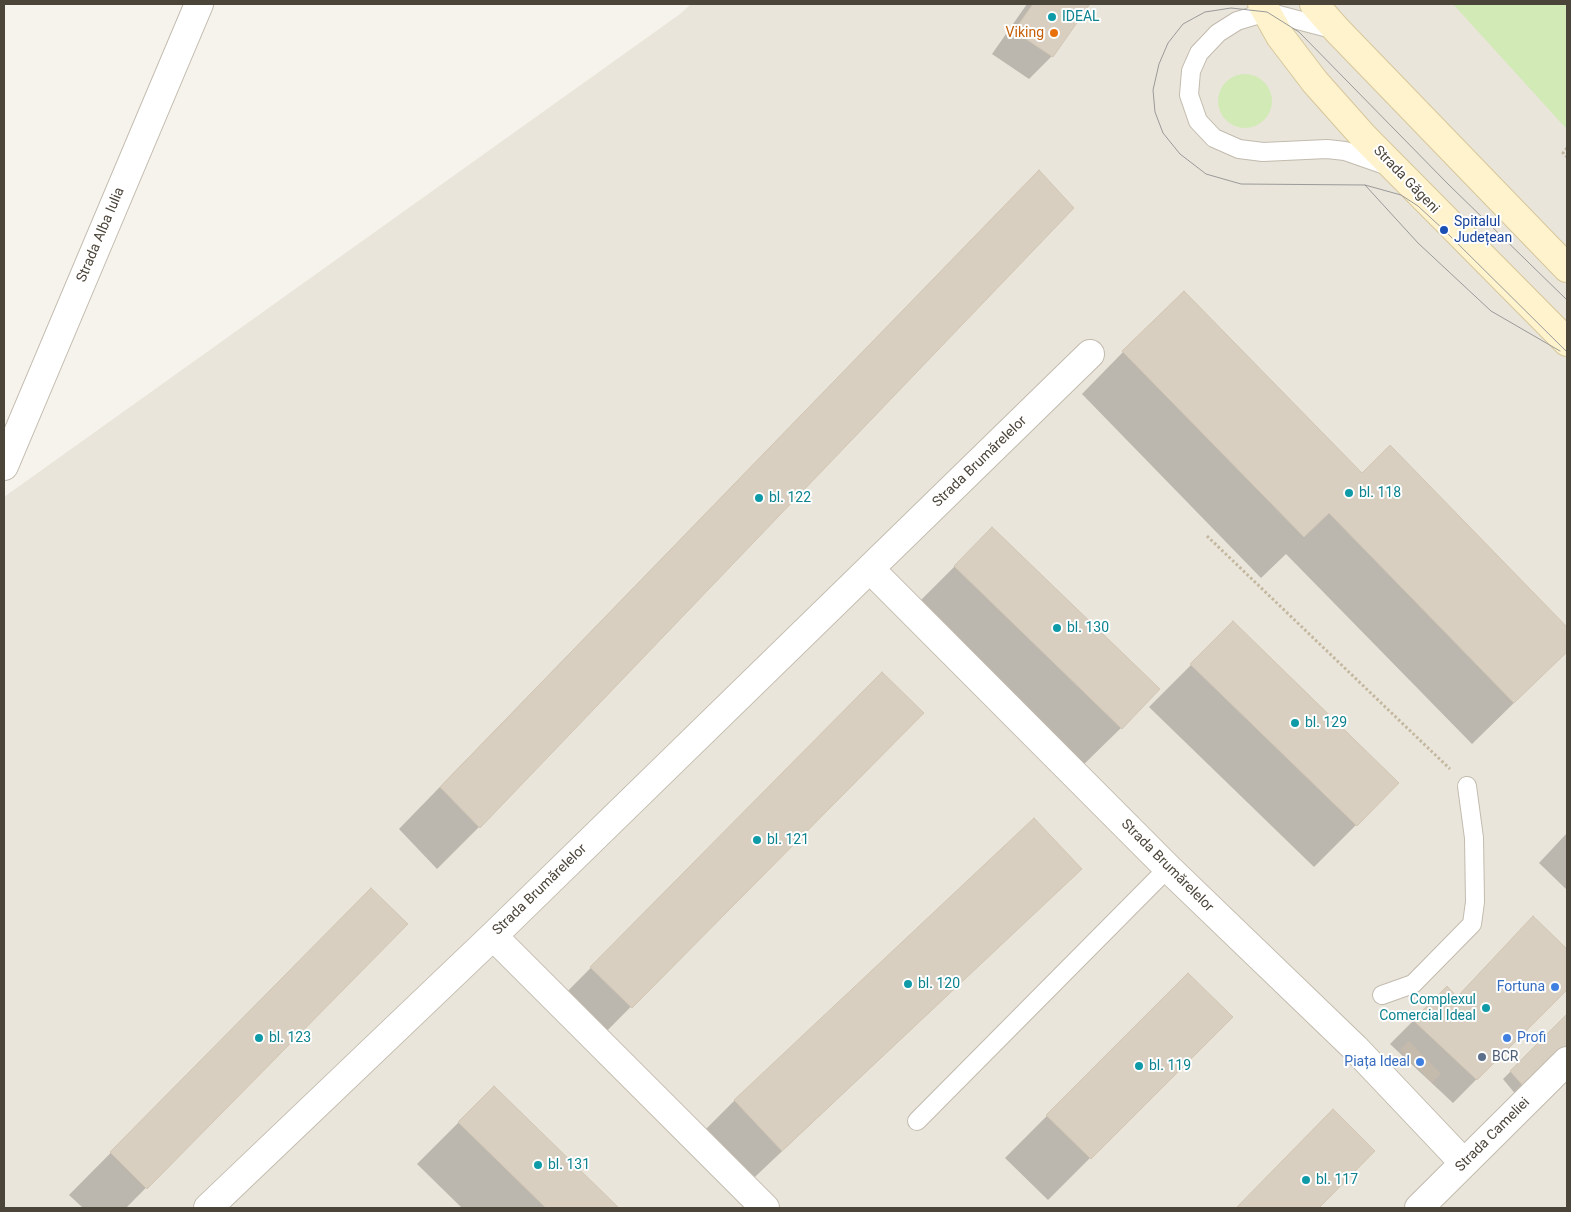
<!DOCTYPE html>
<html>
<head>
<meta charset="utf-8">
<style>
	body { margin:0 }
	#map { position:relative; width:1571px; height:1212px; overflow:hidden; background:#f6f3ec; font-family:Roboto,sans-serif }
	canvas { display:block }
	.frame { position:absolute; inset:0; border:5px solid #4b4439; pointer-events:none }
</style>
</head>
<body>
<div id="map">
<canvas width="1571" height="1212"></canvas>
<div class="frame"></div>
</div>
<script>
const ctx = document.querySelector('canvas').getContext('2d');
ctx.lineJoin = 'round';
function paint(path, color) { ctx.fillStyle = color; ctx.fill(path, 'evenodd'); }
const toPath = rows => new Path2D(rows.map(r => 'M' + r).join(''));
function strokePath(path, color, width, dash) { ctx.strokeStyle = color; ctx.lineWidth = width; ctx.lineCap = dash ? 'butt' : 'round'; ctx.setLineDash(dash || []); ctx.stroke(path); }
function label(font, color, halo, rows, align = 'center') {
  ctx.font = font + ' Roboto,sans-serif'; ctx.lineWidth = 4; ctx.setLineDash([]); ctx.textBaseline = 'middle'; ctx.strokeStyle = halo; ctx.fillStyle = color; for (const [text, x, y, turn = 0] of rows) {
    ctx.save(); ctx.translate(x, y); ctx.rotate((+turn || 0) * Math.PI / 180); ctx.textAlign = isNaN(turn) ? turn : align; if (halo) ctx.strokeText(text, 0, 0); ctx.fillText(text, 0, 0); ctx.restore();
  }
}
paint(toPath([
	[691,4,1567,4,1567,1208,4,1208,4,497,680,14]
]), '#eae5da');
paint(toPath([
	[1409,1041,1441,1074,1432,1083,1400,1050]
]), '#f7ead8');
paint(toPath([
	[1453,4,1567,4,1567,129,1563,125],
	'1218 101a27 27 0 1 1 54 0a27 27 0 1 1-54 0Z'
]), '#d2eab5');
paint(toPath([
	[1027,4,1089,4,1052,56,1029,79,992,54],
	[1072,208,479,827,437,869,399,829,997,214],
	[1123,352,1362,475,1390,447,1567,629,1567,651,1472,744,1286,554,1261,578,1082,394],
	[992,529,1121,728,1079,769,913,608],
	[1233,623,1398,783,1314,867,1149,707],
	[882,674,922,713,589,1049,549,1010],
	[1567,833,1567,890,1539,863],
	[1080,869,739,1192,693,1142,735,1100],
	[371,890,407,924,126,1208,83,1208,69,1195],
	[1533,918,1567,951,1567,988,1453,1103,1390,1044,1447,987,1456,998],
	[1188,974,1231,1017,1048,1200,1005,1158],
	[1567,1016,1567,1048,1517,1096,1503,1079],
	[494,1087,617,1208,462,1208,417,1164],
	[1374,1151,1318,1208,1237,1208,1291,1153]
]), '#0003');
const building = toPath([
	[1033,4,1090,4,1053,57,1014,31,1033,4],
	[1039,170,1074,208,480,828,440,787,1039,170],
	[1184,291,1362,473,1390,445,1567,627,1567,652,1514,703,1329,513,1304,537,1122,351,1184,291],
	[992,527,1160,689,1122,729,954,566,992,527],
	[1233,621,1399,783,1357,826,1190,664,1233,621],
	[882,672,924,713,632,1008,590,967,882,672],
	[1034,818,1082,869,782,1151,734,1100,1034,818],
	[371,888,408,924,147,1189,110,1152,371,888],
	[1533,916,1567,949,1567,990,1477,1080,1413,1020,1447,986,1457,997,1533,916],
	[1188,973,1233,1017,1091,1159,1046,1115,1188,973],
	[1567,1014,1567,1050,1526,1089,1510,1071,1567,1014],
	[494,1086,619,1208,546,1208,458,1122,494,1086],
	[1333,1109,1375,1151,1319,1208,1236,1208,1333,1109]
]);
paint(building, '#d8cfc1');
strokePath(building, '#d3c7b4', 1);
const lane = toPath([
	[1336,30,1267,12,1237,21,1218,33,1199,53,1191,71,1189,95,1198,121,1214,138,1239,149,1263,152,1327,149,1345,151,1388,166],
	[1382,995,1413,984,1472,924,1475,902,1474,838,1467,786],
	[917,1121,1168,868]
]);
const street = toPath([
	[4,466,199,4],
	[870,569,1168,868,1355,1048,1464,1163],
	[493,936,765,1208],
	[208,1208,493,936,1090,354],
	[1419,1208,1567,1061]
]);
const secondary = toPath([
	[1262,4,1280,36,1315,82,1363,136,1567,342],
	[1314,4,1337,30,1567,268]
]);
strokePath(lane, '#c2bbae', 20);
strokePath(street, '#c2bbae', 30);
strokePath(secondary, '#d6c79b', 30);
strokePath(toPath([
	[1567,148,1563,153,1567,157],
	[1207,536,1450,769]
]), '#c4b79f', 3, [2.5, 2.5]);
strokePath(lane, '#fff', 18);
strokePath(street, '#fff', 28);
strokePath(secondary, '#fff3cd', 28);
strokePath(toPath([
	[1365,185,1418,243,1491,311,1560,351],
	[1567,300,1448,184,1299,32,1267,12,1231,8,1205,12,1183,24,1168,43,1159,64,1153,90,1155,112,1163,133,1180,154,1206,174,1241,184,1365,185,1401,195,1418,206,1444,230,1567,352]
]), '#9a9a9a', 1);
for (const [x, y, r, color] of [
	[1052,17,5,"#0f9aa8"],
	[1054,33,5,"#e8710a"],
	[1444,230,5,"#1a4fb4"],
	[1349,493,5,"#0f9aa8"],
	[759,498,5,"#0f9aa8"],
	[1057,628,5,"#0f9aa8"],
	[1295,723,5,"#0f9aa8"],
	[757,840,5,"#0f9aa8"],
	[908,984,5,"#0f9aa8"],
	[1555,987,5,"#3f7fe0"],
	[1486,1008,5,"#0f9aa8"],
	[259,1038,5,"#0f9aa8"],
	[1507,1038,5,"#3f7fe0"],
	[1482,1057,5,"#5c6f8a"],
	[1420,1062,5,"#3f7fe0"],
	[1139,1066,5,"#0f9aa8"],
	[538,1165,5,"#0f9aa8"],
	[1306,1180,5,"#0f9aa8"]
]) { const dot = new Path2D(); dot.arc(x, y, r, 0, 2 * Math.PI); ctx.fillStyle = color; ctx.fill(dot); strokePath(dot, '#fff', 2); }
label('14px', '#0d838f', '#fff', [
	["IDEAL",1062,17],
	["bl. 118",1359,493],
	["bl. 122",769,498],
	["bl. 130",1067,628],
	["bl. 129",1305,723],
	["bl. 121",767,840],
	["bl. 120",918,984],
	["Complexul",1476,1000,"right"],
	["Comercial Ideal",1476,1016,"right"],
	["bl. 123",269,1038],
	["bl. 119",1149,1066],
	["bl. 131",548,1165],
	["bl. 117",1316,1180]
], 'left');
label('14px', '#c56008', '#fff', [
	["Viking",1044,33]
], 'right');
label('14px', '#4b4439', '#fff', [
	["Strada Găgeni",1406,180,46],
	["Strada Alba Iulia",101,235,-67],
	["Strada Brumărelelor",980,462,-44],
	["Strada Brumărelelor",1167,866,45],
	["Strada Brumărelelor",540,890,-44],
	["Strada Cameliei",1493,1135,-45]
]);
label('14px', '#164399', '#fff', [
	["Spitalul",1454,222],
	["Județean",1454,238]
], 'left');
label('14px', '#366cbe', '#fff', [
	["Fortuna",1545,987],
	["Profi",1517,1038,"left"],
	["Piața Ideal",1410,1062]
], 'right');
label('14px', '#4e5e75', '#fff', [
	["BCR",1492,1057]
], 'left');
</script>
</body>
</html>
